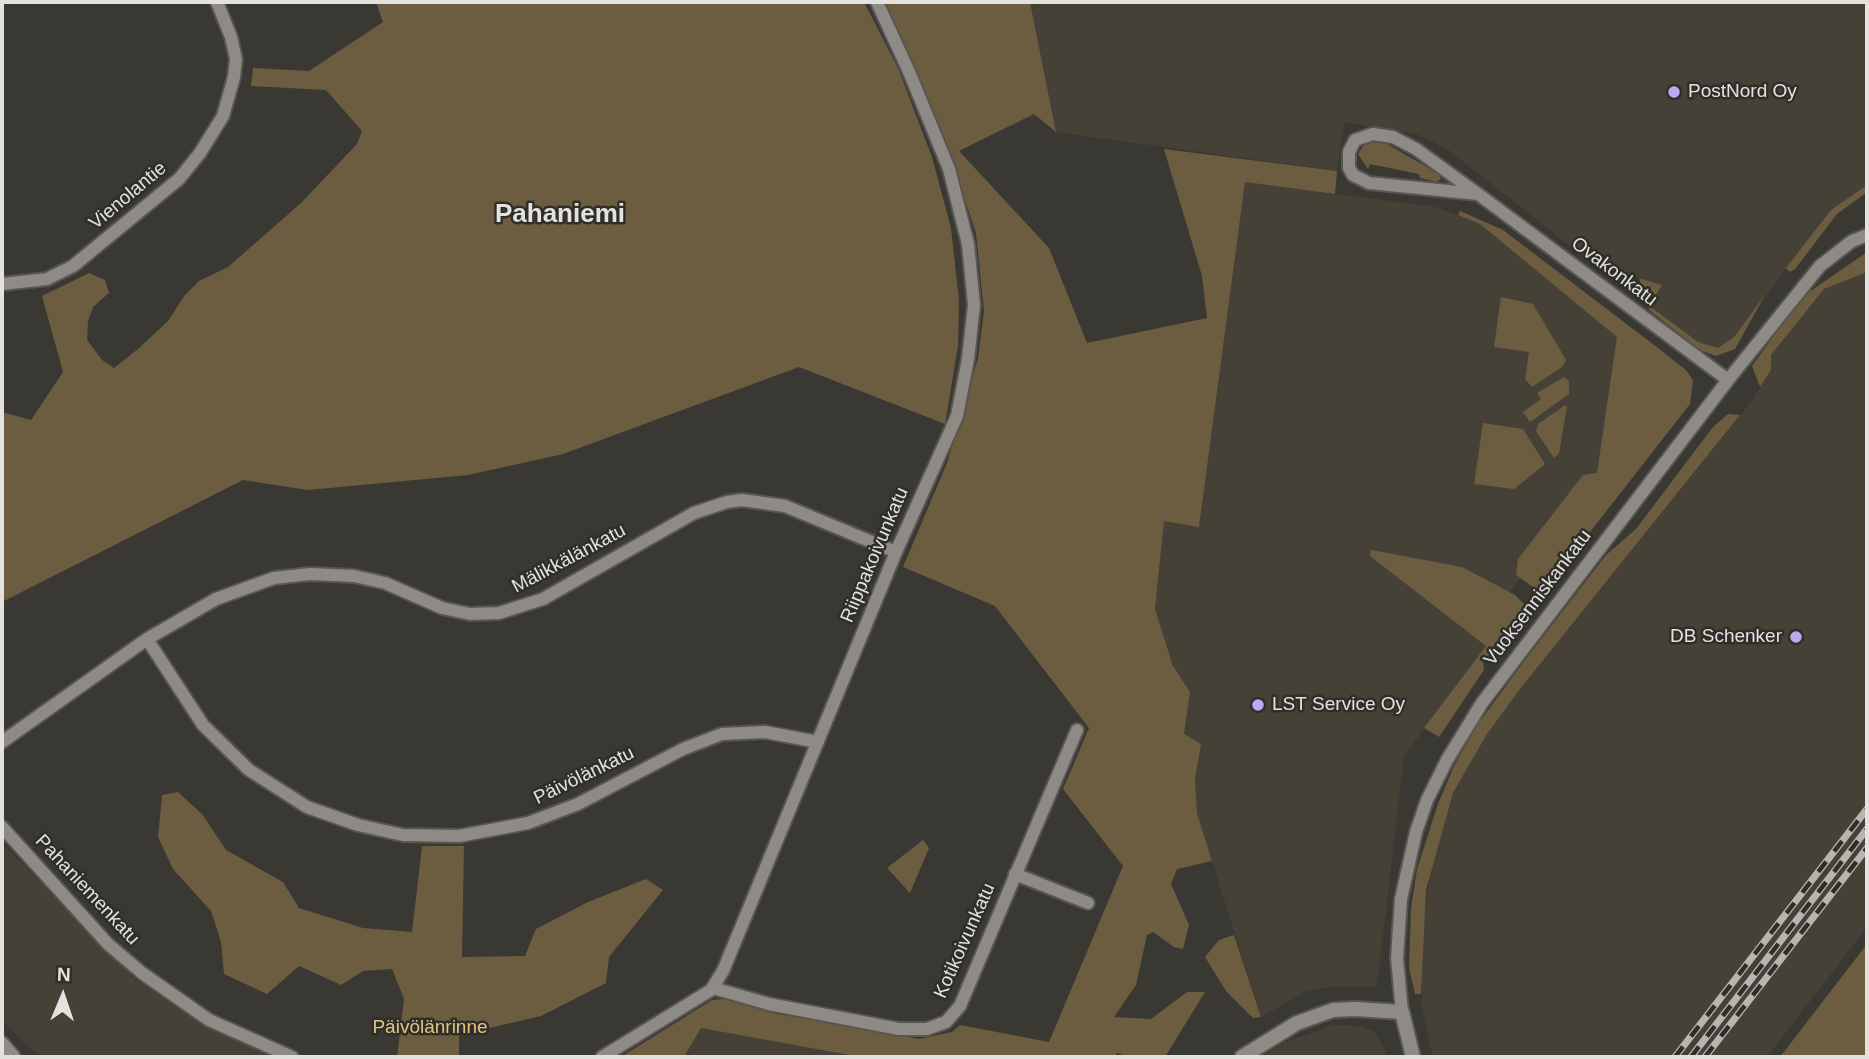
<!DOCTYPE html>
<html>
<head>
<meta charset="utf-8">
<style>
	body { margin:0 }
	#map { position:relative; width:1869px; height:1059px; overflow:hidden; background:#3a3833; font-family:Arial,sans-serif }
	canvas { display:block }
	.frame { position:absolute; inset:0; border:4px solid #e3e2df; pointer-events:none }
	.north { position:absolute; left:28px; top:961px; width:70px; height:70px; -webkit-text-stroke:5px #302e29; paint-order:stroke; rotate:2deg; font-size:19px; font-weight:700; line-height:28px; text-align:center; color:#e3e2df }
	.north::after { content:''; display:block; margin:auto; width:24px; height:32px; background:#e3e2df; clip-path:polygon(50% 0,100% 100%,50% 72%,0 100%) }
</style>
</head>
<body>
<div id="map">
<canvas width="1869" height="1059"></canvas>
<div class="frame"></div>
<div class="north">N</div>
</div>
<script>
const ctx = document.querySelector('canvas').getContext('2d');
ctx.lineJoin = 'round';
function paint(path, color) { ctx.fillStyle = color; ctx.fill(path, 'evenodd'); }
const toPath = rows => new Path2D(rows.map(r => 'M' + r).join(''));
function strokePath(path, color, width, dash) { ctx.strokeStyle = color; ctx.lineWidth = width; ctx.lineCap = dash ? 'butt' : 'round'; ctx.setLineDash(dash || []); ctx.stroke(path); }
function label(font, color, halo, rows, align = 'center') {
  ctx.font = font + ' Arial,sans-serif'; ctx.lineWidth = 5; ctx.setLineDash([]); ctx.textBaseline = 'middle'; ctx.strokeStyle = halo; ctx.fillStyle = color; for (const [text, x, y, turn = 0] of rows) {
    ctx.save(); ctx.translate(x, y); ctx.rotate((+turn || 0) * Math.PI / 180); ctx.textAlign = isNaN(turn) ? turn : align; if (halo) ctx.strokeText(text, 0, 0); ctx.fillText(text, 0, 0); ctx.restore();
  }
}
paint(toPath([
	[1030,2,1867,2,1867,185,1831,210,1735,336,1718,348,1698,342,1650,305,1662,285,1592,263,1446,148,1416,134,1344,122,1337,171,1056,132],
	[1245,182,1436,207,1480,224,1637,353,1638,423,1498,608,1373,557,1486,646,1404,756,1377,986,1336,986,1306,991,1261,1017,1197,813,1195,779,1201,744,1184,734,1190,692,1173,666,1155,609,1164,520,1199,526],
	[1867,272,1867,811,1718,1006,1867,815,1867,927,1767,1057,1433,1057,1422,1009,1421,935,1434,851,1453,793,1487,734,1520,689,1751,402,1771,370,1771,355,1824,289],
	[2,843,135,979,207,1027,275,1057,40,1057,2,1021],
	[1333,1025,1358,1026,1374,1031,1389,1057,1261,1057,1286,1042],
	[701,1028,860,1057,684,1057]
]), '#464137');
paint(toPath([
	[376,2,864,2,898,68,932,157,951,228,959,301,958,346,945,424,799,367,563,454,468,475,308,490,243,480,2,602,2,412,31,420,63,372,42,296,89,273,105,280,109,293,93,307,88,321,87,340,102,360,114,368,138,349,168,321,185,295,199,281,228,267,301,203,357,144,362,131,326,90,251,86,253,68,309,71,383,22],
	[882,2,1030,2,1056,132,1034,114,959,151,1049,248,1087,343,1207,318,1202,276,1164,149,1337,171,1335,194,1245,182,1199,527,1164,521,1155,609,1173,666,1190,692,1184,734,1201,744,1195,779,1197,813,1212,861,1177,869,1171,884,1189,925,1183,949,1174,947,1153,932,1147,935,1136,985,1114,1017,1151,1019,1187,992,1205,992,1165,1057,1129,1057,1117,1053,1114,1057,860,1057,701,1028,684,1057,621,1057,712,1000,725,999,772,1013,919,1039,952,1032,960,1025,1049,1042,1123,866,1063,789,1089,728,995,606,903,567,947,463,978,358,984,311,976,233,949,152],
	[1373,142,1387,144,1439,174,1441,179,1437,182,1420,178,1419,174,1370,164,1368,169,1358,154,1363,146],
	[1867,185,1867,192,1837,214,1795,269,1790,272,1786,268,1831,210],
	[1460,211,1503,230,1662,351,1687,371,1693,381,1690,404,1544,591,1537,590,1516,575,1518,559,1583,475,1597,473,1617,337,1480,224,1458,215],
	[1867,252,1867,272,1824,289,1771,355,1771,370,1760,387,1752,366,1802,297],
	[1639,278,1662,285,1650,306,1698,342,1718,348,1735,336,1765,295,1735,349,1716,356,1700,350,1649,310],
	[1501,297,1533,304,1566,360,1562,367,1532,387,1525,379,1529,352,1494,347],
	[1564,377,1569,381,1569,394,1530,422,1523,412,1541,399,1537,393],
	[1564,406,1567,406,1559,453,1554,458,1536,431,1538,424],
	[1728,414,1740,415,1520,689,1487,734,1453,793,1426,890,1421,994,1415,994,1409,968,1411,908,1417,869,1438,804,1454,766,1475,728,1528,656,1606,555,1636,529,1713,427],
	[1483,423,1523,429,1545,464,1514,489,1474,484],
	[1371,550,1462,567,1515,595,1527,607,1528,613,1496,655,1483,660,1484,670,1439,737,1424,728,1486,646,1370,556],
	[178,792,202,814,226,850,283,882,299,908,363,928,412,932,422,846,464,846,462,957,525,956,536,929,588,902,646,879,663,890,609,957,606,983,541,1016,459,1035,459,1057,397,1057,404,999,392,969,363,971,341,985,299,966,267,994,224,974,221,942,211,911,173,869,158,837,162,795],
	[923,840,929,848,910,893,887,868],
	[1234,935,1261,1017,1253,1018,1226,991,1205,957,1219,940],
	[1867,944,1867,1057,1780,1057]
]), '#6c5d41');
const minor = toPath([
	[1478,194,1369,183,1353,175,1349,168,1349,152,1355,140,1373,134,1393,137,1416,149,1478,194,1728,380],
	[2,284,47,279,73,266,179,179,200,153,223,116,234,77,236,59,231,37,217,2],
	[147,639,203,725,249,770,307,807,358,825,403,835,459,836,528,823,578,804,683,749,722,734,765,732,818,742],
	[2,742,147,639,216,599,274,578,310,574,354,576,385,583,442,608,470,614,499,613,543,599,694,513,727,502,742,500,785,506,896,552],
	[2,827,108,944,142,973,209,1020,292,1057],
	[1015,874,1088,903],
	[713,988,769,1004,899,1029,927,1029,946,1022,960,1006,1077,730],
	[1402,1012,1397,958,1401,899,1416,832,1427,800,1447,760,1482,703,1728,380,1820,266,1852,241,1867,235],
	[602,1057,711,990,723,971,896,552,957,416,968,359,974,305,968,244,949,169,910,74,877,2]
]);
const tertiary = toPath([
	[2,1044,13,1057],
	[1242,1057,1297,1023,1333,1010,1355,1009,1402,1012,1413,1057]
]);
strokePath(minor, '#575652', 16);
strokePath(tertiary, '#575652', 18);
strokePath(minor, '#8e8b86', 12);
strokePath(tertiary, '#8e8b86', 14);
const rail = toPath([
	[1675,1057,1867,809],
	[1691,1057,1867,829],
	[1705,1057,1867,848]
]);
strokePath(rail, '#b6b5b1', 7);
strokePath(rail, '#302e29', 4.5, [13]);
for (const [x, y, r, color] of [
	[1674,92,7,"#bbaaf6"],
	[1796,637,7,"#bbaaf6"],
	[1258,705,7,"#bbaaf6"]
]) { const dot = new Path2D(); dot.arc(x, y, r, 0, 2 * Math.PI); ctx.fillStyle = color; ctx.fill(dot); strokePath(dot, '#302e29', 2.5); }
label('19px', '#e3e2df', '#302e29', [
	["PostNord Oy",1688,92],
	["DB Schenker",1782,637,"right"],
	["LST Service Oy",1272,705]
], 'left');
label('19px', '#e3e2df', '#302e29', [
	["Vienolantie",128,196,-40],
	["Ovakonkatu",1614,272,37],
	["Riippakoivunkatu",875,555,-67],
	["Mälikkälänkatu",569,559,-28],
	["Vuoksenniskankatu",1538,598,-53],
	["Päivölänkatu",584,776,-26],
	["Pahaniemenkatu",87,890,47],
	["Kotikoivunkatu",965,941,-66]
]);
label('19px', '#e2c385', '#302e29', [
	["Päivölänrinne",430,1028]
]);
label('bold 26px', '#e3e2df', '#302e29', [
	["Pahaniemi",560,215]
]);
</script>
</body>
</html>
